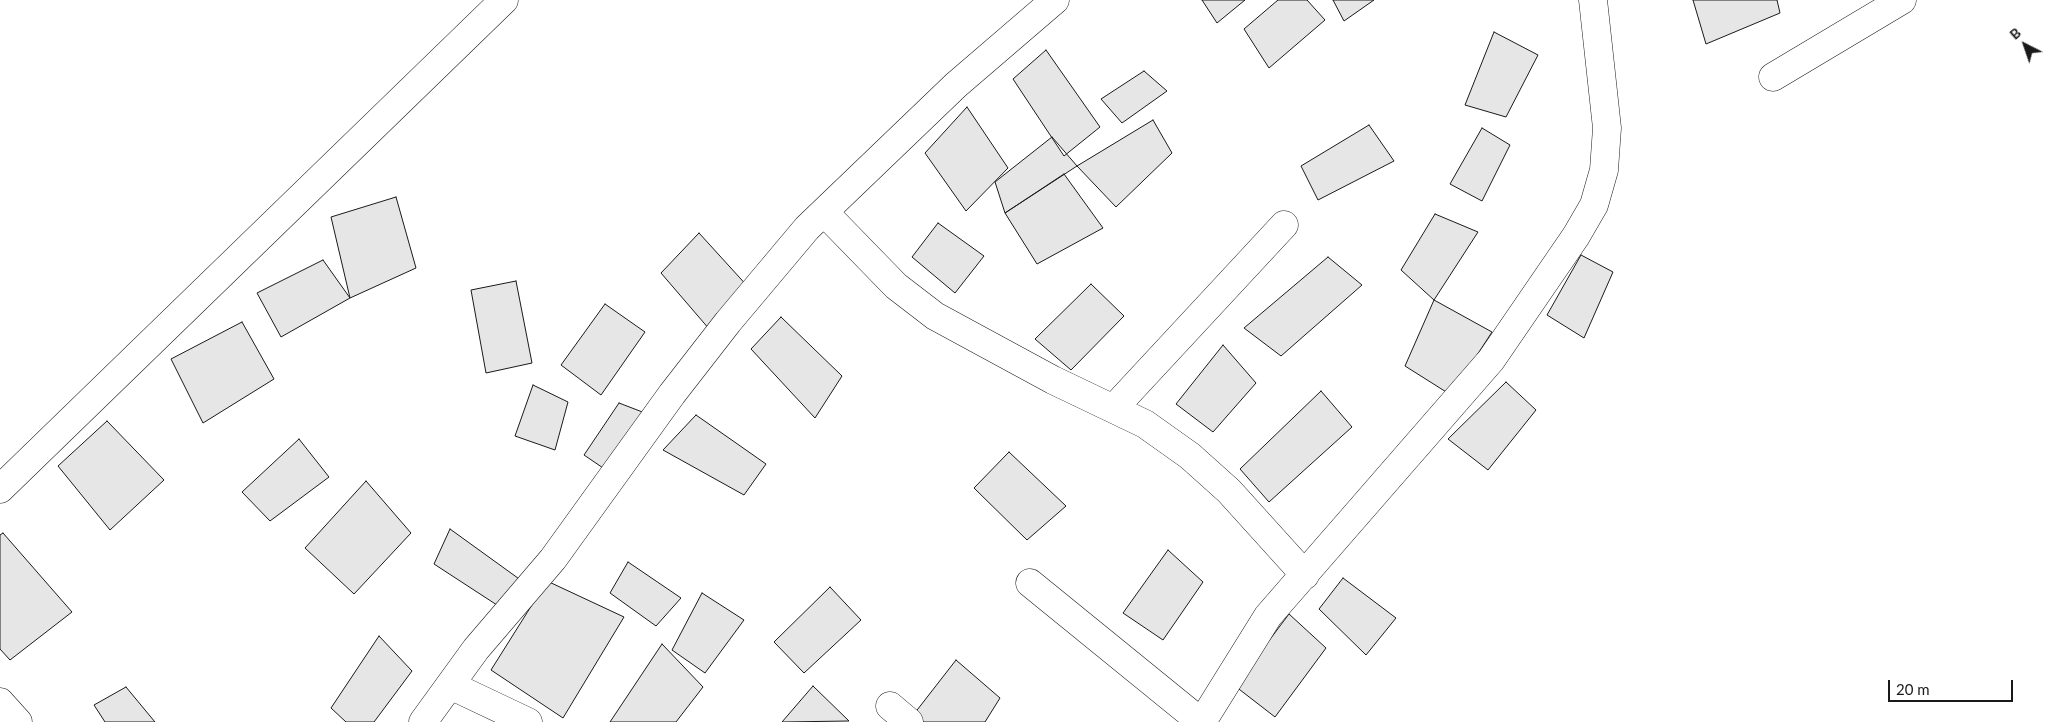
<!DOCTYPE html>
<html>
<head>
<meta charset="utf-8">
<style>
	body { margin:0 }
	#map { position:relative; width:2070px; height:722px; overflow:hidden; background:#fff; font-family:Lato,sans-serif }
	canvas { display:block }
	.north { position:absolute; left:2000px; top:20px; width:50px; height:50px; -webkit-text-stroke:4px #fff; paint-order:stroke; rotate:319deg; font-size:14px; font-weight:700; line-height:20px; text-align:center; color:#1a1a1a }
	.north::after { content:''; display:block; margin:auto; width:18px; height:22px; background:#1a1a1a; clip-path:polygon(50% 0,100% 100%,50% 72%,0 100%) }
	.scale { position:absolute; left:1888px; top:680px; width:125px; height:22px; box-sizing:border-box; border:2px solid #1a1a1a; border-top:0; padding-left:6px; font-size:15px; line-height:18px; white-space:nowrap; color:#1a1a1a; -webkit-text-stroke:4px #fff; paint-order:stroke }
</style>
</head>
<body>
<div id="map">
<canvas width="2070" height="722"></canvas>
<div class="north">B</div>
<div class="scale">20 m</div>
</div>
<script>
const ctx = document.querySelector('canvas').getContext('2d');
ctx.lineJoin = 'round';
function paint(path, color) { ctx.fillStyle = color; ctx.fill(path, 'evenodd'); }
const toPath = rows => new Path2D(rows.map(r => 'M' + r).join(''));
function strokePath(path, color, width, dash) { ctx.strokeStyle = color; ctx.lineWidth = width; ctx.lineCap = dash ? 'butt' : 'round'; ctx.setLineDash(dash || []); ctx.stroke(path); }
const building = toPath([
	[1202,0,1245,0,1217,23,1202,0],
	[1278,0,1307,0,1325,20,1269,68,1244,29,1278,0],
	[1333,0,1374,0,1344,21,1333,0],
	[1693,0,1777,0,1780,13,1706,44,1693,0],
	[1494,32,1538,55,1506,117,1465,105,1494,32],
	[1046,50,1100,127,1064,156,1013,79,1046,50],
	[1144,71,1167,91,1122,123,1101,99,1144,71],
	[967,107,1008,168,966,211,925,153,967,107],
	[1153,120,1172,153,1116,207,1077,166,1153,120],
	[1369,125,1394,161,1318,200,1301,166,1369,125],
	[1482,128,1510,145,1482,201,1450,184,1482,128],
	[1052,137,1077,166,1005,213,995,182,1052,137],
	[1064,174,1103,228,1037,264,1005,213,1064,174],
	[396,197,416,268,350,298,331,217,396,197],
	[1435,214,1478,232,1434,300,1401,270,1435,214],
	[938,223,984,256,955,293,912,257,938,223],
	[699,233,750,289,710,330,661,273,699,233],
	[1581,255,1613,272,1584,338,1547,315,1581,255],
	[1328,257,1362,285,1281,356,1244,328,1328,257],
	[323,260,350,298,281,337,257,293,323,260],
	[516,281,532,363,486,373,471,290,516,281],
	[1091,284,1124,316,1071,370,1035,339,1091,284],
	[1434,300,1492,332,1451,395,1405,366,1434,300],
	[605,304,645,332,601,395,561,365,605,304],
	[781,317,842,376,815,418,751,349,781,317],
	[242,322,274,379,203,423,171,359,242,322],
	[1223,345,1256,383,1213,432,1176,404,1223,345],
	[1506,382,1536,410,1488,470,1448,439,1506,382],
	[533,385,568,402,555,450,515,436,533,385],
	[1321,391,1352,427,1269,502,1240,469,1321,391],
	[619,403,645,413,609,472,584,455,619,403],
	[696,415,766,464,744,495,663,450,696,415],
	[107,421,164,480,110,530,58,466,107,421],
	[299,439,329,477,270,521,242,492,299,439],
	[1009,452,1066,506,1027,540,974,488,1009,452],
	[366,481,411,533,354,594,305,548,366,481],
	[450,529,522,581,500,607,434,564,450,529],
	[3,533,72,612,10,660,0,649,0,535,3,533],
	[1168,550,1203,582,1163,640,1123,613,1168,550],
	[628,562,681,598,656,626,610,593,628,562],
	[1343,578,1396,618,1366,655,1319,609,1343,578],
	[547,581,624,617,563,718,491,670,547,581],
	[830,587,861,620,804,673,774,642,830,587],
	[702,593,744,620,705,673,672,650,702,593],
	[1289,614,1326,648,1275,717,1235,686,1289,614],
	[379,636,412,671,374,722,346,722,331,708,379,636],
	[662,644,703,687,676,722,610,722,662,644],
	[956,660,1000,698,985,722,921,722,914,714,956,660],
	[813,686,849,721,782,722,813,686],
	[126,687,155,722,105,722,94,705,126,687]
]);
paint(building, '#e6e6e6');
strokePath(building, '#1a1a1a', 1);
const minor = toPath([
	[1773,77,1902,0],
	[824,212,896,286,935,316,1053,380,1145,424,1190,456,1229,491,1305,575],
	[1114,408,1284,225],
	[0,489,504,0],
	[1030,583,1201,722],
	[450,685,528,722],
	[0,702,18,722],
	[890,706,909,722],
	[423,722,476,649,553,559,672,394,728,322,807,228,956,85,1055,0],
	[1202,722,1268,616,1491,360,1576,236,1594,205,1604,170,1607,128,1593,0]
]);
strokePath(minor, '#1a1a1a', 29);
strokePath(minor, '#fff', 28);
</script>
</body>
</html>
